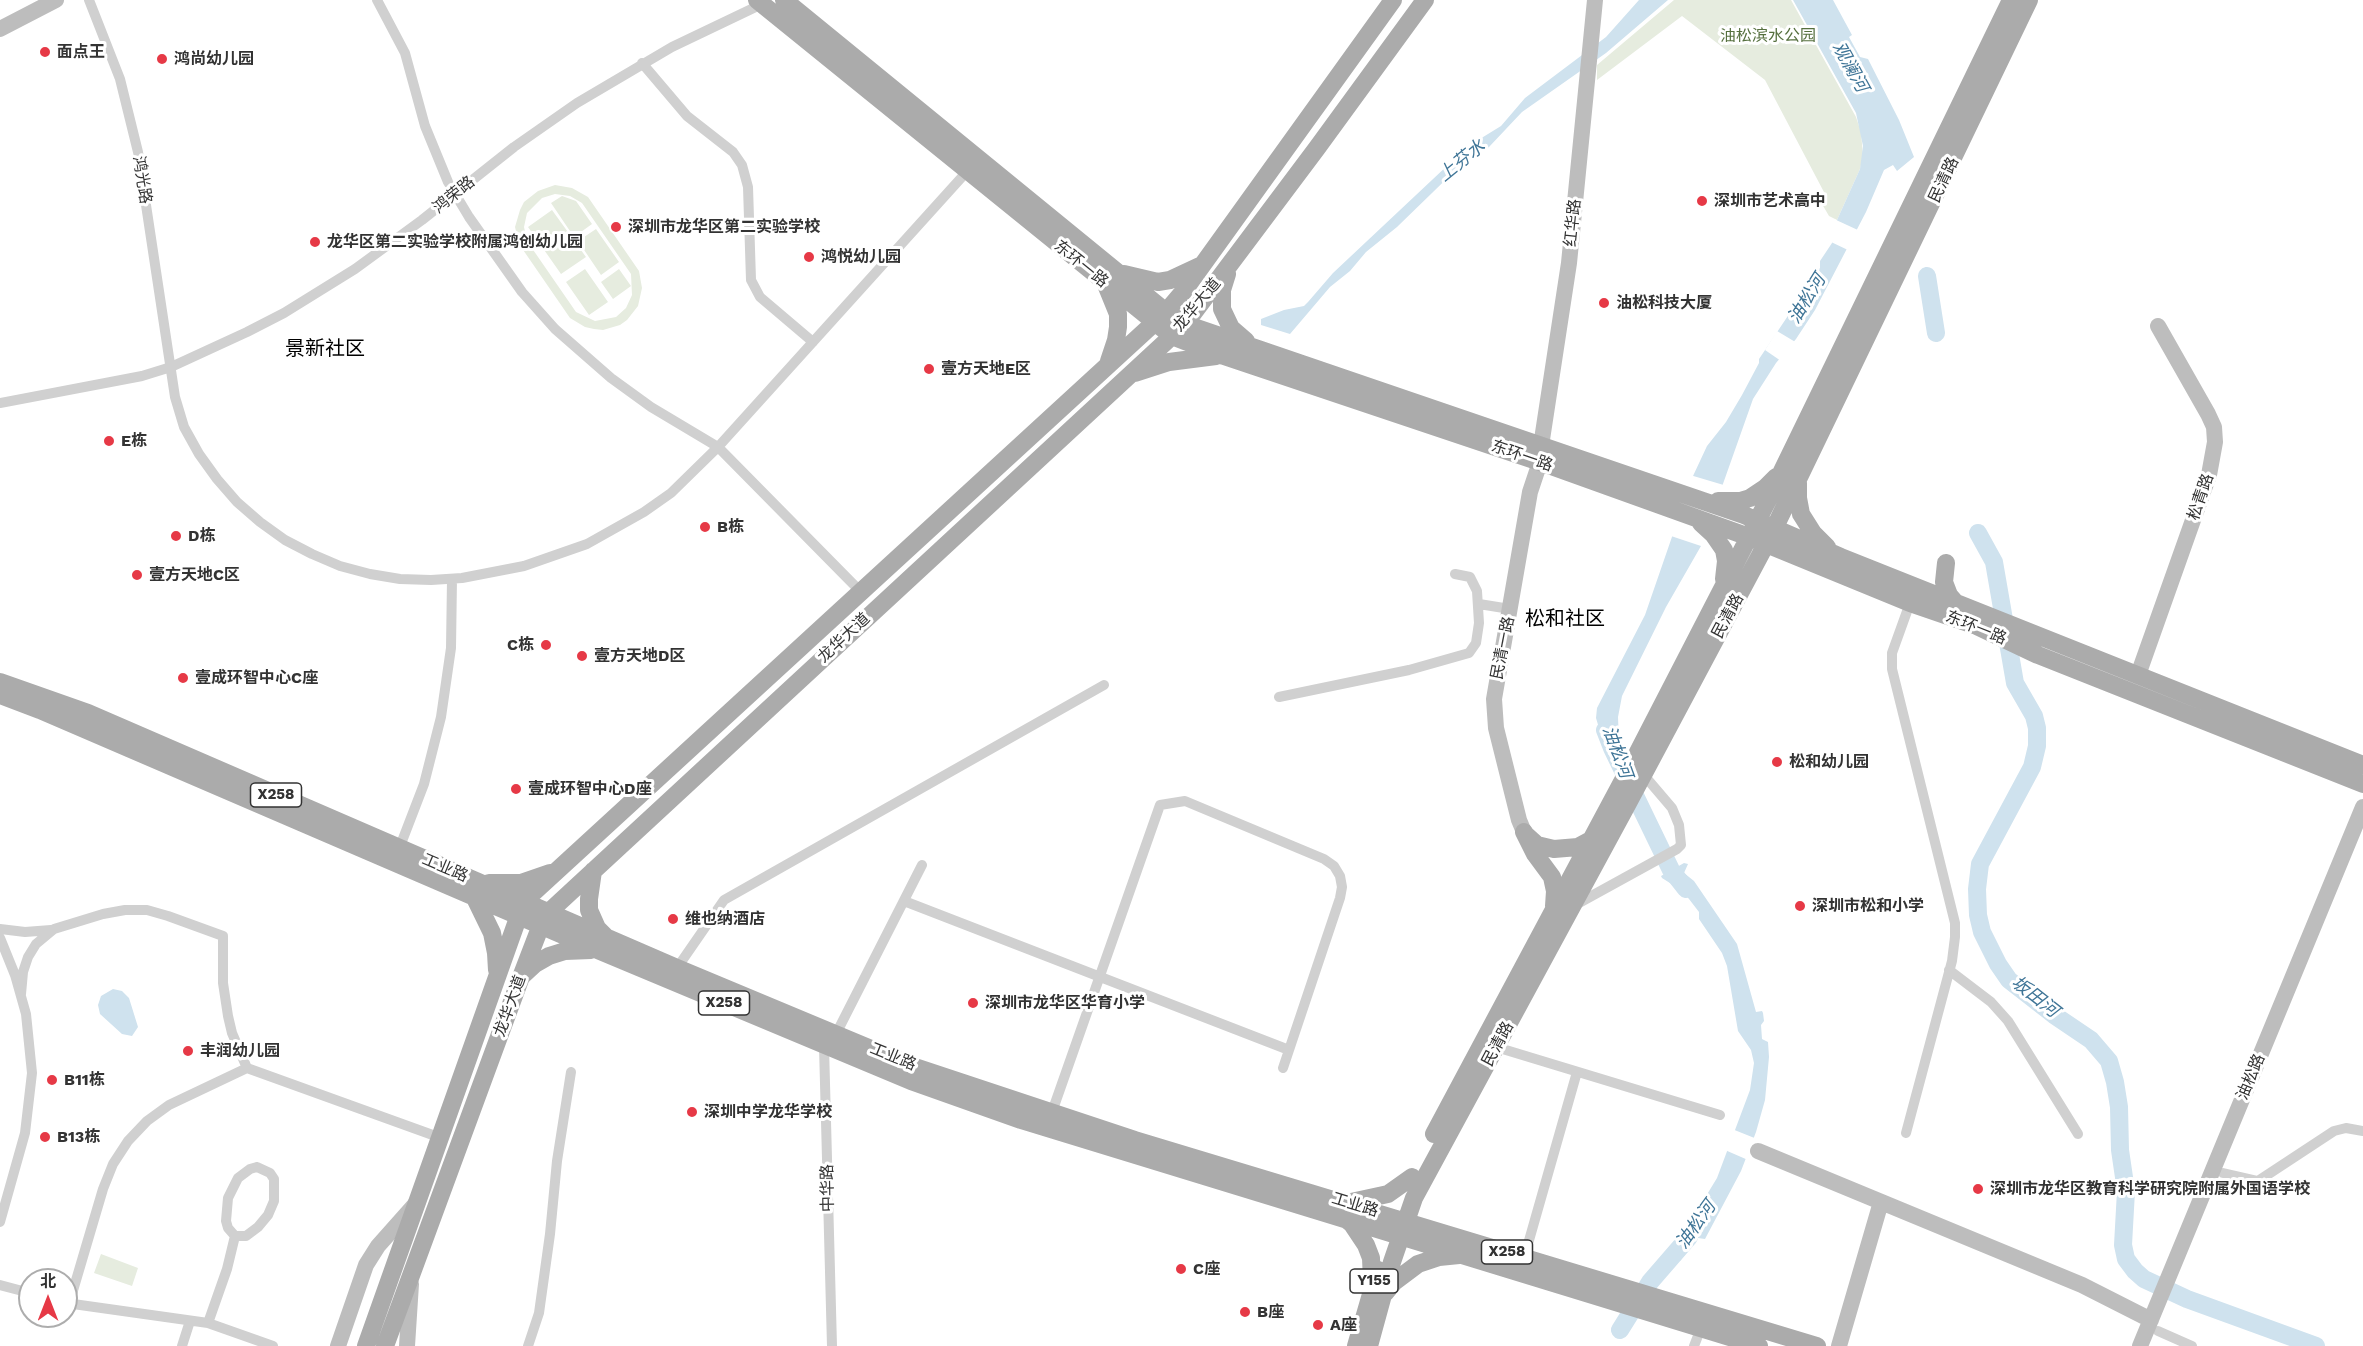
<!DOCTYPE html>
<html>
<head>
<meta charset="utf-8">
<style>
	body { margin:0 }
	#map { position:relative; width:2363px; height:1346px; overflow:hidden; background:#fff; font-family:"Work Sans","Noto Sans SC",sans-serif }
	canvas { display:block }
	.north { position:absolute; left:18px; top:1268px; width:60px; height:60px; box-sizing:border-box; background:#fff; border:2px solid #adadad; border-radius:50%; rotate:0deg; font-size:16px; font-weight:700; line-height:24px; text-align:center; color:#333 }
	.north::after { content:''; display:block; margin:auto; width:21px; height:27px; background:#e63946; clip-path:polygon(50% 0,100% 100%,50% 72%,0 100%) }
</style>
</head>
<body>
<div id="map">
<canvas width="2363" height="1346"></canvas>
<div class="north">北</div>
</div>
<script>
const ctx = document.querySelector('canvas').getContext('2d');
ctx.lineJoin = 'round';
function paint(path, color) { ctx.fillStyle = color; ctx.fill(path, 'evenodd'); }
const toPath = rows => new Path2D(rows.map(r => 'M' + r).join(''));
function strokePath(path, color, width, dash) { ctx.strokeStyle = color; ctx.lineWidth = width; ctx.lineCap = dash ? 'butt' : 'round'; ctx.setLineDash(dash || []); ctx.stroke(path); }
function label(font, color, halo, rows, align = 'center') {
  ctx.font = font + ' "Work Sans","Noto Sans SC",sans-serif'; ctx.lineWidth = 6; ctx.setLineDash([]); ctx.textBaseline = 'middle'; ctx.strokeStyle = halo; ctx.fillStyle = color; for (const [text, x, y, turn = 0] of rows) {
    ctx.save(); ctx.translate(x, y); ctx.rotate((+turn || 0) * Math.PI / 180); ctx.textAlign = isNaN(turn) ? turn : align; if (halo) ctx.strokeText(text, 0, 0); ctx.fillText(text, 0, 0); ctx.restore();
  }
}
paint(toPath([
	[1674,0,1791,0,1856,117,1861,132,1863,156,1860,169,1837,220,1829,216,1822,204,1825,194,1765,80,1682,16,1597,80,1597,65],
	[555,185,572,188,588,197,639,271,642,288,638,306,627,320,620,325,603,330,594,329,585,327,570,318,519,244,515,227,520,210,524,202,538,191],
	[555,194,570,196,582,203,631,274,632,295,626,308,616,317,595,321,576,312,527,241,524,227,527,213,542,198],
	[562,196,576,201,592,224,574,237,551,203],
	[552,210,586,257,561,274,528,227],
	[596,229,619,262,601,275,578,241],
	[585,269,608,302,589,315,566,282],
	[619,269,631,286,613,299,601,282],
	[101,1254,138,1268,132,1286,94,1273]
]), '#e6ecdf');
paint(toPath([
	[1639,0,1668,0,1606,53,1522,112,1489,147,1467,159,1397,227,1366,252,1350,271,1330,287,1290,334,1261,325,1261,319,1284,310,1304,306,1308,302,1333,273,1449,164,1475,142,1501,126,1525,98,1606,37],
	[1793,0,1833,0,1852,35,1849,37,1860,57,1868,59,1899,120,1914,157,1897,171,1893,165,1884,170,1866,212,1815,310,1796,339,1776,363,1753,399,1701,546,1666,607,1622,696,1618,717,1619,742,1611,757,1599,728,1596,718,1597,708,1645,615,1693,476,1707,446,1726,422,1742,395,1759,363,1759,359,1820,268,1820,261,1832,243,1837,220,1860,169,1863,146,1856,113],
	[1684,863,1688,864,1684,873,1694,881,1737,944,1756,1012,1762,1011,1763,1013,1764,1021,1761,1025,1762,1039,1768,1042,1769,1057,1765,1100,1756,1132,1741,1171,1705,1239,1698,1238,1680,1261,1669,1249,1689,1224,1717,1178,1750,1090,1754,1063,1751,1050,1738,1031,1727,966,1722,953,1699,919,1699,912,1689,899,1681,890,1662,878,1661,876],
	[113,989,122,991,129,998,138,1027,132,1036,122,1034,100,1014,98,1005,101,996]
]), '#cfe2ee');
paint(toPath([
	[1834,219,1860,231,1850,251,1829,241],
	[1777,331,1797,343,1781,361,1765,350],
	[1690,475,1727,486,1704,547,1668,535],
	[1732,1129,1757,1139,1748,1160,1725,1150]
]), '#fff');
strokePath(toPath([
	[1927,276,1936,333],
	[1978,533,1994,562,2015,683,2034,716,2037,728,2037,746,2032,767,1980,864,1977,889,1978,915,1982,932,1998,964,2009,980,2054,1015,2091,1040,2109,1061,2115,1082,2119,1107,2120,1150,2126,1191,2123,1245,2126,1259,2135,1271,2144,1279,2187,1299,2316,1346],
	[1605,730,1612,748,1671,870,1686,889],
	[1620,1330,1650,1282,1689,1237]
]), '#cfe2ee', 18);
strokePath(toPath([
	[89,0,120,79,138,152,175,397,184,427,199,454,217,479,237,502,260,522,285,540,312,554,340,566,370,574,400,579,431,580,462,578,524,566,587,544,644,512,671,493,718,447,971,167],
	[377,0,405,53,425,126,448,182,469,217,522,292,555,329,611,378,651,407,718,447,860,591],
	[642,63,687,116,733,152,742,165,748,187,751,280,760,297,813,342],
	[0,403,142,376,171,367,247,332,284,313,355,269,422,220,514,147,577,103,672,47,762,4],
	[1479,604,1510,609],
	[1279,697,1409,670,1469,653,1476,643,1479,623,1477,591,1470,577,1455,574],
	[399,849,424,784,441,717,451,648,452,579],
	[904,901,1289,1050],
	[1577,904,1677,849,1681,845,1679,825,1672,808,1643,774],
	[0,929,25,932,51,930],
	[0,938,15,975,26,1014,32,1073,25,1133,0,1222],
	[677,968,724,900,1104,685],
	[1949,970,1991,1002,2008,1021,2078,1134],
	[21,994,23,972,28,957,36,944,54,929,103,914,125,910,147,910,168,916,223,936,223,983,228,1016,232,1033,247,1068],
	[1496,1047,1720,1115],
	[1052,1112,1160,805,1185,801,1324,859,1334,866,1340,876,1342,887,1340,898,1283,1068],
	[1906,1133,1952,961,1955,937,1955,923,1892,669,1892,653,1910,603],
	[257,1167,270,1173,274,1179,274,1201,268,1215,258,1227,246,1236,235,1236,228,1228,226,1221,228,1198,238,1178,250,1169,257,1167],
	[2223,1173,2258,1181,2334,1131,2346,1128,2363,1131],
	[1524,1258,1577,1072],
	[0,1285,30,1293],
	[66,1303,208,1323,273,1346],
	[69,1304,103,1189,113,1164,128,1141,147,1121,169,1105,247,1068,441,1138],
	[208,1323,227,1269,235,1236],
	[2158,1331,2192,1346],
	[182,1346,190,1321],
	[528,1346,539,1313,550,1234,557,1161,571,1072],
	[832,1346,824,1046,836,1034,922,865],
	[1694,1346,1701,1328]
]), '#d0d0d0', 10);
strokePath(toPath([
	[0,29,56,0],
	[1541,446,1569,263,1595,0],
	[2138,675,2209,475,2215,442,2214,427,2208,414,2158,326],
	[1524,832,1519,820,1496,728,1494,699,1530,492,1540,462],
	[1758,1151,2082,1285,2151,1320],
	[338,1346,366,1265,378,1246,418,1201],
	[407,1346,411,1284],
	[1839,1346,1881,1202],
	[2140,1346,2363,807]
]), '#bdbdbd', 16);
strokePath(toPath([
	[757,0,1172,336,1224,356,1540,462,1749,537,1910,603,1977,626,2038,655,2363,784],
	[784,0,1166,312,1185,324,1744,515,1841,557,2363,765],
	[1124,274,1158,282,1170,280,1200,266],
	[1227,274,1222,290,1222,309,1231,328,1246,341],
	[1107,287,1118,314,1118,327,1116,340,1109,361],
	[1135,373,1169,362,1216,356],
	[1798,483,1798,498,1801,514,1813,533,1827,547],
	[1718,501,1740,501,1750,498,1765,488,1776,477],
	[1701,523,1713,534,1724,550,1726,561,1724,579],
	[1946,563,1944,582,1949,595,1955,602],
	[0,682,88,713,677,968,912,1066,1135,1140,1817,1346],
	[0,695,40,710,600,951,911,1081,1021,1120,1759,1346],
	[1524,832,1535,854,1552,877,1555,891,1554,906],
	[1527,836,1537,845,1554,849,1578,847,1591,840],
	[593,871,589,899,589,910,597,928,605,936],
	[489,883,521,883,550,873],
	[474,896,492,933,496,953,497,970],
	[522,976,535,964,549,956,565,951,591,950],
	[1434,1134,1636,756,1769,498,2011,0],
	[1351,1202,1388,1194,1412,1177],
	[1343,1217,1352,1224,1366,1245,1371,1258,1372,1282],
	[1385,1293,1394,1282,1418,1264,1439,1257,1459,1255],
	[366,1346,524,901,1166,312,1183,292,1393,0],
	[385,1346,521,977,541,925,550,911,1185,324,1317,148,1425,0],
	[1356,1346,1378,1270],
	[1369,1346,1392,1262,1414,1198,1627,805,1774,529,2029,0]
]), '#ababab', 18);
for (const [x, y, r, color] of [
	[45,52,6,"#e63946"],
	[162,59,6,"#e63946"],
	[1702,201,6,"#e63946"],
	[616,227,6,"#e63946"],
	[315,242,6,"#e63946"],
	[809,257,6,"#e63946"],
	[1604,303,6,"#e63946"],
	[929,369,6,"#e63946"],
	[109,441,6,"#e63946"],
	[705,527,6,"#e63946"],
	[176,536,6,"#e63946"],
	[137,575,6,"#e63946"],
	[546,645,6,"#e63946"],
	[582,656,6,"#e63946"],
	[183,678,6,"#e63946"],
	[1777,762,6,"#e63946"],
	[516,789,6,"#e63946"],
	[1800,906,6,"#e63946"],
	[673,919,6,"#e63946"],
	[973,1003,6,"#e63946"],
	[188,1051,6,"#e63946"],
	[52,1080,6,"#e63946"],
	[692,1112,6,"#e63946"],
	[45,1137,6,"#e63946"],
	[1978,1189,6,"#e63946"],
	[1181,1269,6,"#e63946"],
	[1245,1312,6,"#e63946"],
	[1318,1325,6,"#e63946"]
]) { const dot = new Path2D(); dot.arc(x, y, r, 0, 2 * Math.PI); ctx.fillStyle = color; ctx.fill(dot); strokePath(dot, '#fff', 2); }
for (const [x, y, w] of [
	[276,795,51],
	[724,1003,51],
	[1507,1252,51],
	[1374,1281,48]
]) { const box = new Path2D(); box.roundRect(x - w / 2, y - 12, w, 24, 4.5); ctx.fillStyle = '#fff'; ctx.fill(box); strokePath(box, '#333', 1.5); }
label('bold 15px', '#333', null, [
	["X258",276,795],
	["X258",724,1003],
	["X258",1507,1252],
	["Y155",1374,1281]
]);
label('16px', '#56703f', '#fff', [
	["油松滨水公园",1768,36]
]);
label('bold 16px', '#333', '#fff', [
	["面点王",57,52],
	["鸿尚幼儿园",174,59],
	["深圳市艺术高中",1714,201],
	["深圳市龙华区第二实验学校",628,227],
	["龙华区第二实验学校附属鸿创幼儿园",327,242],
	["鸿悦幼儿园",821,257],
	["油松科技大厦",1616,303],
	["壹方天地E区",941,369],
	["E栋",121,441],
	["B栋",717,527],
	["D栋",188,536],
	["壹方天地C区",149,575],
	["C栋",534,645,"right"],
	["壹方天地D区",594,656],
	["壹成环智中心C座",195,678],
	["松和幼儿园",1789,762],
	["壹成环智中心D座",528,789],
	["深圳市松和小学",1812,906],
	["维也纳酒店",685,919],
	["深圳市龙华区华育小学",985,1003],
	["丰润幼儿园",200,1051],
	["B11栋",64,1080],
	["深圳中学龙华学校",704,1112],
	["B13栋",57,1137],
	["深圳市龙华区教育科学研究院附属外国语学校",1990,1189],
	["C座",1193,1269],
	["B座",1257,1312],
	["A座",1330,1325]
], 'left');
label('16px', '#333', '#fff', [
	["鸿光路",142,180,81],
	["民清路",1944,180,-65],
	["鸿荣路",454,195,-39],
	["红华路",1573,223,-84],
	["东环一路",1081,264,39],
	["龙华大道",1197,305,-50],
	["东环一路",1522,456,19],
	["松青路",2201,497,-71],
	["民清路",1728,616,-62],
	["东环一路",1976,628,22],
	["龙华大道",844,638,-43],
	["民清一路",1503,648,-79],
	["工业路",445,868,23],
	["龙华大道",510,1006,-70],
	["民清路",1498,1044,-62],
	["工业路",893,1057,22],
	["油松路",2251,1077,-67],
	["中华路",828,1188,-91],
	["工业路",1355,1205,17]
]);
label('italic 18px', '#3f7597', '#fff', [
	["观澜河",1850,67,61],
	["上芬水",1462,161,-39],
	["油松河",1807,299,-58],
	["油松河",1617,752,70],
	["坂田河",2035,997,38],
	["油松河",1696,1225,-54]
]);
label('20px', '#000', '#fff', [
	["景新社区",325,349],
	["松和社区",1565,619]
]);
</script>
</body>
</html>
